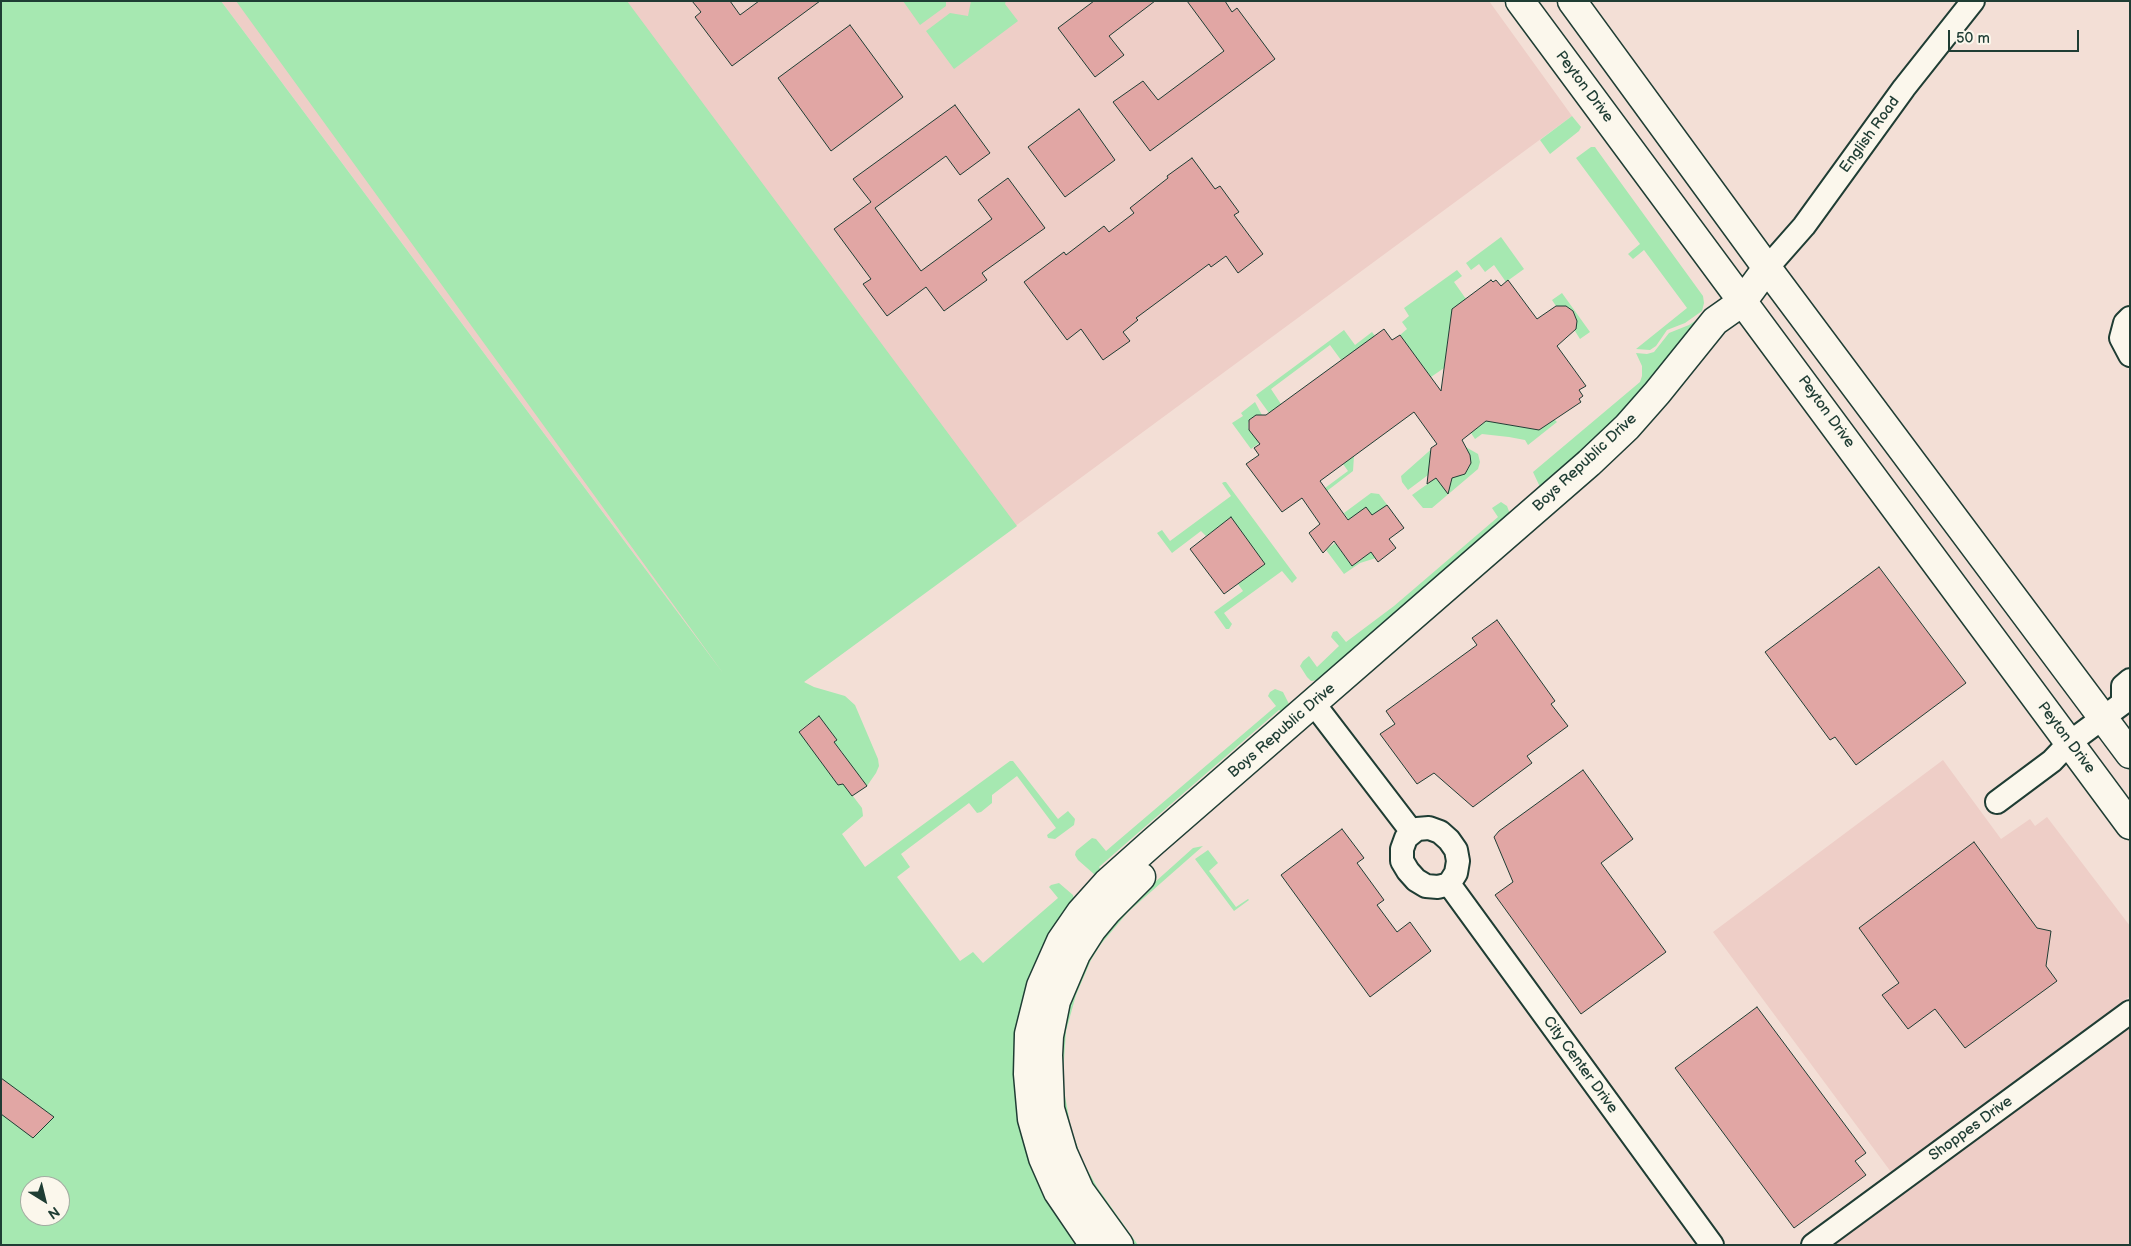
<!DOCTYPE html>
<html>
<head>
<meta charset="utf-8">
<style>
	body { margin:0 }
	#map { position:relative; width:2131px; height:1246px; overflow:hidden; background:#f3dfd6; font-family:"Balsamiq Sans",sans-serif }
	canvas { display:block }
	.frame { position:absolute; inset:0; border:2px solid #1f3d34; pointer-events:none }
	.north { position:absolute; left:20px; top:1176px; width:50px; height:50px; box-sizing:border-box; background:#fbf7ec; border:1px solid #a3ada2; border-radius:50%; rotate:144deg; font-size:14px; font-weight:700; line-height:20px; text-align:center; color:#1f3d34 }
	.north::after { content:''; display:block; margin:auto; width:18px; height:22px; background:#1f3d34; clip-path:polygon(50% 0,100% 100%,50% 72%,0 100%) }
	.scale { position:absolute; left:1948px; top:30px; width:131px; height:22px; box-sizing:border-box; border:2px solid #1f3d34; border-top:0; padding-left:6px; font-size:15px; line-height:18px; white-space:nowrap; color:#1f3d34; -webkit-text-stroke:4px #fbf7ec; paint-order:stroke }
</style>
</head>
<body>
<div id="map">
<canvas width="2131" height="1246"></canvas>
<div class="frame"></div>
<div class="north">N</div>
<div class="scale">50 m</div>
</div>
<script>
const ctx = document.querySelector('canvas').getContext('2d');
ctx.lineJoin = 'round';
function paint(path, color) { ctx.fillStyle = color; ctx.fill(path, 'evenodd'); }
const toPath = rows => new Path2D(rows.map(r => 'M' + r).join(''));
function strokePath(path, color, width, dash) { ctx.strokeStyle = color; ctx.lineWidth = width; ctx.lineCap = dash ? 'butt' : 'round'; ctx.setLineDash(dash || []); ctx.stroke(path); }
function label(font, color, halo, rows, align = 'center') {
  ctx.font = font + ' "Balsamiq Sans",sans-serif'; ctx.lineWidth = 4; ctx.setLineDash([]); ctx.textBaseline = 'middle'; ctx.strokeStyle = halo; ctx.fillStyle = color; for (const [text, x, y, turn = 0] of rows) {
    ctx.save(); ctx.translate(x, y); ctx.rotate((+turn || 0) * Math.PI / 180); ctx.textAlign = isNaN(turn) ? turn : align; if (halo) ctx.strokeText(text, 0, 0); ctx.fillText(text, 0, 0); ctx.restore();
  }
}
paint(toPath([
	[221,1,1489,1,1572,116,756,717],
	[1943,760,2001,839,2030,819,2035,826,2047,817,2130,926,2130,996,1891,1172,1713,932],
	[2130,1020,2130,1245,1817,1245]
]), '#eecec7');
paint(toPath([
	[1,1,221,1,723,673,236,1,627,1,1017,526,804,682,814,687,845,696,855,705,878,759,879,766,876,773,867,786,855,770,840,756,843,753,834,742,837,740,822,720,817,717,799,731,838,785,843,783,862,808,863,816,842,834,865,867,1010,761,1013,761,1058,819,1068,811,1075,819,1074,825,1055,839,1048,838,1047,835,1056,828,1017,776,992,795,992,803,981,812,977,813,969,803,901,854,910,867,897,877,960,961,973,952,983,963,1058,898,1049,887,1051,885,1059,883,1073,895,1074,900,1037,965,1081,1245,1,1245],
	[30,1186,60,1186,60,1216,30,1216],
	[903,1,946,1,946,6,920,25],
	[971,1,1006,1,1005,4,1018,21,954,69,926,31,950,13,968,16],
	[1572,116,1581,127,1579,131,1550,154,1540,140],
	[1591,147,1595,147,1597,150,1703,296,1704,303,1702,311,1685,323,1667,330,1656,346,1650,350,1636,349,1687,308,1644,250,1633,259,1628,254,1640,244,1576,158],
	[1501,237,1524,269,1506,282,1494,265,1485,272,1479,264,1471,270,1466,263],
	[1457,270,1462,276,1454,282,1466,299,1452,310,1444,368,1431,377,1400,335,1407,329,1402,322,1409,316,1404,308],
	[1562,293,1590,332,1580,339,1575,331,1577,321,1573,311,1566,306,1556,306,1552,300],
	[1704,315,1702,321,1605,432,1540,487,1533,472,1640,382,1642,376,1642,366,1636,353,1647,354,1654,352,1669,333,1689,325],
	[1344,330,1355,345,1372,332,1375,336,1352,360,1348,355,1341,360,1330,345,1271,389,1281,404,1269,413,1256,395],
	[1255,402,1262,415,1251,418,1248,423,1248,428,1253,435,1263,440,1251,449,1232,423,1243,416,1241,413],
	[1554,419,1557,422,1528,445,1525,440,1509,437,1482,434,1475,439,1471,433,1486,421,1539,430],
	[1436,445,1440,450,1440,466,1408,490,1402,482,1401,476],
	[1464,446,1478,454,1480,462,1478,469,1432,508,1423,508,1412,495,1436,478,1444,488,1451,483,1452,477,1465,474,1469,468,1471,459],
	[1354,456,1353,471,1327,491,1325,488,1348,471,1343,464],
	[1224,482,1226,482,1297,578,1292,583,1282,571,1224,613,1232,624,1229,629,1226,629,1214,612,1243,591,1238,584,1265,564,1231,518,1206,536,1201,531,1172,553,1157,533,1162,530,1170,541,1231,496,1222,483],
	[1371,493,1379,494,1391,510,1376,521,1349,520,1344,513],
	[1501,502,1507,506,1510,514,1320,680,1311,681,1307,677,1300,666,1303,661,1309,656,1317,667,1339,646,1331,637,1333,632,1337,631,1346,642,1394,606,1498,517,1492,508],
	[1335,543,1352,566,1371,552,1376,558,1360,563,1344,574,1326,550],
	[1275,689,1283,692,1290,706,1283,713,1279,710,1139,832,1099,867,1102,871,1095,875,1078,860,1075,855,1076,851,1092,838,1096,839,1106,851,1276,706,1268,696,1270,692],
	[1203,846,1128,912,1101,944,1091,960,1076,995,1066,1031,1063,1074,1065,1096,1071,1129,1083,1162,1097,1187,1138,1245,1133,1245,1092,1187,1064,1121,1059,1049,1067,1010,1082,969,1104,933,1145,891,1193,848],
	[1208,850,1218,863,1209,871,1236,907,1248,899,1249,900,1234,911,1195,859]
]), '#a6e8b1');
const building = toPath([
	[692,1,730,1,740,15,759,1,820,1,732,66,695,17,701,12,692,1],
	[1094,1,1155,1,1109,36,1124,55,1095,77,1058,28,1094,1],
	[1187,1,1225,1,1232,12,1237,8,1275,59,1150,151,1113,102,1143,81,1158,100,1224,51,1187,1],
	[850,25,903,97,831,151,778,78,850,25],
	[955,105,990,153,960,175,946,156,875,208,921,271,992,219,978,200,1008,178,1045,228,982,273,987,280,944,311,926,287,887,316,863,284,871,279,834,229,871,202,853,179,955,105],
	[1079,109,1115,160,1065,197,1028,147,1079,109],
	[1192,158,1215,189,1220,186,1239,212,1234,215,1263,254,1238,273,1226,256,1211,267,1209,264,1136,318,1138,320,1123,332,1130,341,1103,360,1081,329,1067,340,1024,282,1064,252,1066,255,1104,226,1109,232,1134,213,1130,208,1168,178,1167,176,1192,158],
	[1491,280,1493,282,1496,280,1501,286,1508,280,1537,319,1556,306,1566,306,1573,311,1577,321,1576,329,1557,346,1586,386,1579,390,1583,396,1579,399,1581,402,1539,430,1486,421,1462,440,1470,455,1471,463,1465,474,1452,478,1448,494,1436,478,1427,484,1431,448,1437,444,1414,412,1320,481,1348,520,1366,507,1372,515,1387,505,1404,528,1389,539,1396,548,1378,562,1371,552,1352,566,1334,541,1323,553,1309,533,1320,524,1302,498,1282,512,1246,464,1259,455,1254,448,1260,444,1249,430,1249,420,1256,415,1266,415,1384,329,1392,340,1400,335,1441,391,1452,309,1491,280],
	[1231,517,1265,564,1224,594,1190,549,1231,517],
	[1879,567,1966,683,1856,765,1835,737,1830,740,1765,652,1879,567],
	[1497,620,1555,701,1551,704,1568,726,1527,756,1532,763,1473,807,1434,773,1417,784,1380,734,1395,724,1386,711,1477,645,1472,638,1497,620],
	[819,716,837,740,834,742,867,786,852,796,843,784,838,785,799,732,819,716],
	[1583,770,1633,839,1601,863,1666,952,1581,1014,1495,895,1513,882,1494,837,1499,831,1583,770],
	[1342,829,1364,858,1357,863,1384,900,1377,905,1397,932,1410,922,1431,951,1370,997,1281,875,1342,829],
	[1974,842,2037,928,2051,931,2046,966,2057,981,1965,1048,1935,1009,1908,1029,1882,995,1899,983,1859,928,1974,842],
	[1757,1007,1866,1153,1855,1161,1866,1175,1794,1228,1675,1068,1757,1007],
	[1,1078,54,1117,33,1138,1,1114,1,1078]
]);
paint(building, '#e1a6a4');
strokePath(building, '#1f3d34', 1);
const minor = toPath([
	[1767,268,1804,226,1904,88,1973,1],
	[2130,318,2125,323,2121,338,2130,355],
	[2123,703,2123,686,2130,680],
	[1314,704,1412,832],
	[1997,802,2052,761,2069,743,2123,703],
	[1429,828,1440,832,1449,840,1456,850,1458,861,1456,873,1449,884,1438,887,1426,886,1416,880,1408,871,1402,861,1402,849,1406,838,1417,829,1429,828],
	[1449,884,1712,1245],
	[1813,1245,2130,1012]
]);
const major = toPath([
	[1520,1,2130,825],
	[1572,1,1767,268,2130,754],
	[1094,1245,1058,1192,1043,1158,1032,1119,1028,1074,1029,1034,1041,986,1061,941,1081,912,1107,883,1153,842,1589,463,1627,427,1657,393,1715,321,1742,302,1767,268],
	[1119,1245,1080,1191,1063,1153,1050,1109,1048,1055,1049,1036,1056,1001,1076,954,1092,929,1107,911,1141,877]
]);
strokePath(minor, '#1f3d34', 26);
strokePath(major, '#1f3d34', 31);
strokePath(minor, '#fbf7ec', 22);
strokePath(major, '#fbf7ec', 28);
label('15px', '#1f3d34', '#fbf7ec', [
	["Peyton Drive",1584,87,53],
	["English Road",1870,135,-54],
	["Peyton Drive",1826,412,54],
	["Boys Republic Drive",1585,463,-43],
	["Boys Republic Drive",1282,731,-41],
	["Peyton Drive",2066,738,53],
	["City Center Drive",1580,1065,54],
	["Shoppes Drive",1971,1129,-36]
]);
</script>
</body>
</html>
